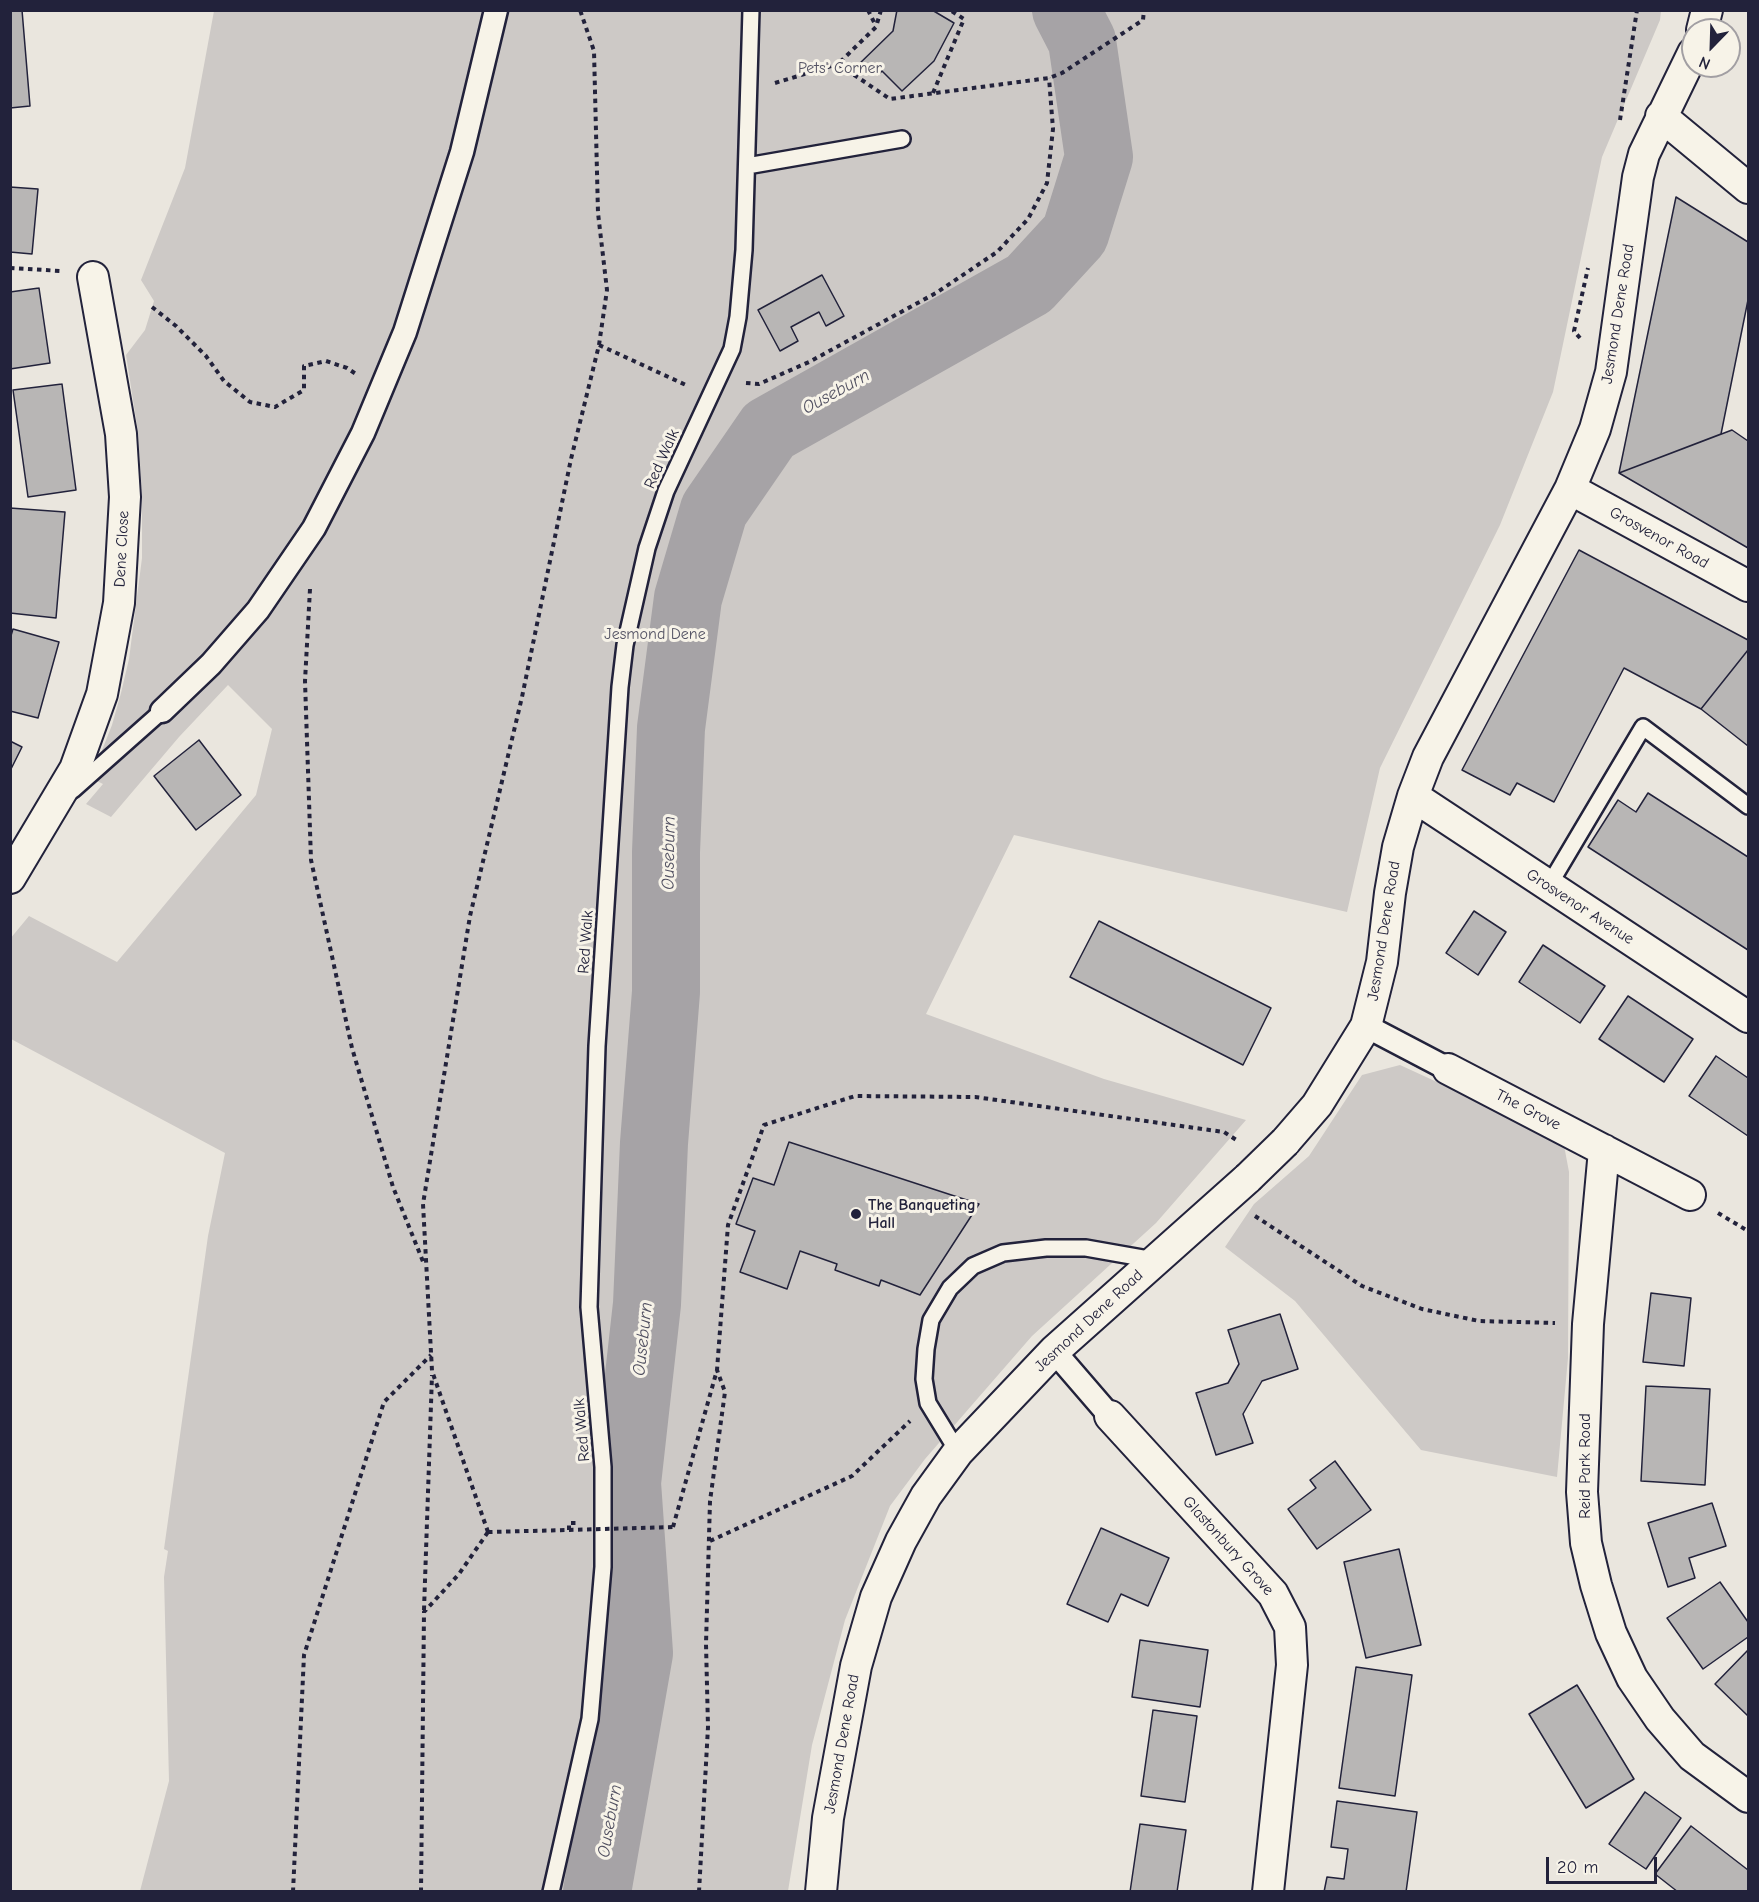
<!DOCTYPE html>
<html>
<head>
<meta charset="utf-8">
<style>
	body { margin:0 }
	#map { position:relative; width:1759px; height:1902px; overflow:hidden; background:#eae6de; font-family:"Comic Neue",sans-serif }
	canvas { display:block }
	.frame { position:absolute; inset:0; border:12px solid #22223b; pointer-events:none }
	.north { position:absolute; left:1681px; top:18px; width:60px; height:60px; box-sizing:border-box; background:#f7f3e8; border:2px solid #a29fa3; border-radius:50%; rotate:203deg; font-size:16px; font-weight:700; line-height:24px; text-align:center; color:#22223b }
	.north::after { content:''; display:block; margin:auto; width:21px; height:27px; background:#22223b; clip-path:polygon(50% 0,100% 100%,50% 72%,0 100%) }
	.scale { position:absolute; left:1546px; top:1857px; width:111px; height:27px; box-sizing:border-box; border:3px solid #22223b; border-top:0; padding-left:8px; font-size:18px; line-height:21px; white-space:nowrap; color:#22223b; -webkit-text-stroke:4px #f7f3e8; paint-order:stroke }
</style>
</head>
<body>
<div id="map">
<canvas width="1759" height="1902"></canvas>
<div class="frame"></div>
<div class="north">N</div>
<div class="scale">20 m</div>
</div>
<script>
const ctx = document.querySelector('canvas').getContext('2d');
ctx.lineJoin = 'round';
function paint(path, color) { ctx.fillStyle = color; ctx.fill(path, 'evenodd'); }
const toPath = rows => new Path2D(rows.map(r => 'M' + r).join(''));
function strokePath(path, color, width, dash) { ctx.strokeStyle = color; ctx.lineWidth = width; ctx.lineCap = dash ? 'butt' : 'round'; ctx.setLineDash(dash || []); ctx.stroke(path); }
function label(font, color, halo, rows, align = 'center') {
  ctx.font = font + ' "Comic Neue",sans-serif'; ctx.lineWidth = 6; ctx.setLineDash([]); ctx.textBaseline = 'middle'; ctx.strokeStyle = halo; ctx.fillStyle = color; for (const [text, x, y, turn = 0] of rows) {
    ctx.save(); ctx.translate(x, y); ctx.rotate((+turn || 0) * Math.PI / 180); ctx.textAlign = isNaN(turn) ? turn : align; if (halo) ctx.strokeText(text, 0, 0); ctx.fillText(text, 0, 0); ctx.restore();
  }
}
paint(toPath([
	[214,11,1661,11,1660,20,1602,157,1553,392,1500,525,1380,768,1347,912,1014,835,926,1014,1104,1079,1246,1120,1156,1223,1032,1336,925,1459,890,1506,845,1620,812,1745,788,1891,140,1891,169,1781,164,1577,168,1551,164,1549,208,1236,225,1153,11,1039,10,939,29,916,117,962,256,795,272,729,228,685,179,737,111,817,86,804,103,784,91,778,112,725,121,693,129,659,142,558,142,496,138,432,126,355,145,330,154,301,141,280,185,168],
	[1400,1065,1563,1140,1569,1172,1568,1358,1557,1477,1421,1450,1295,1301,1225,1247,1254,1204,1309,1156,1362,1075]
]), '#cdc9c6');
strokePath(toPath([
	[597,1892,639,1653,627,1483,647,1304,654,1143,666,992,666,852,671,728,688,598,714,510,769,430,1029,284,1075,234,1099,157,1082,41,1066,10]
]), '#a6a3a6', 68);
const building = toPath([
	[10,10,22,10,30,106,10,108,10,10],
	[897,10,932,10,954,23,934,61,902,91,882,71,878,75,856,67,893,31,897,10],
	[10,187,38,189,32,254,10,252,10,187],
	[1676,197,1748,242,1748,300,1721,434,1619,473,1676,197],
	[822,275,844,316,826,326,819,312,791,327,798,341,780,351,758,310,822,275],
	[39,288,50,363,10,369,10,292,39,288],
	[62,384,76,490,28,497,13,390,62,384],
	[1732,430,1748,441,1748,548,1619,473,1732,430],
	[10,508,65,512,56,618,10,613,10,508],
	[1579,550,1748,640,1748,650,1701,709,1624,668,1554,802,1517,783,1510,795,1462,770,1579,550],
	[13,629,59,642,38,718,10,711,10,639,13,629],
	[1748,650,1748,746,1701,709,1748,650],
	[199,740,241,795,196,830,154,776,199,740],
	[10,741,22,747,10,771,10,741],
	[1648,793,1748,857,1748,950,1588,847,1618,800,1636,812,1648,793],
	[1474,911,1506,932,1478,975,1446,953,1474,911],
	[1099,921,1271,1008,1243,1065,1070,977,1099,921],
	[1543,945,1605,986,1580,1023,1519,982,1543,945],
	[1628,996,1693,1039,1664,1082,1599,1039,1628,996],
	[1716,1056,1748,1078,1748,1136,1689,1096,1716,1056],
	[789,1142,979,1204,920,1295,881,1280,879,1286,835,1270,837,1264,800,1251,787,1289,740,1272,755,1231,736,1224,753,1178,774,1185,789,1142],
	[1651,1293,1691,1298,1684,1366,1643,1362,1651,1293],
	[1280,1314,1298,1369,1262,1381,1243,1414,1253,1443,1216,1455,1196,1393,1228,1383,1239,1364,1228,1330,1280,1314],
	[1646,1386,1710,1389,1705,1485,1641,1481,1646,1386],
	[1335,1461,1371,1510,1317,1549,1288,1509,1316,1488,1310,1480,1335,1461],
	[1712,1503,1726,1546,1689,1558,1695,1578,1668,1587,1648,1523,1712,1503],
	[1101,1528,1169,1558,1148,1606,1121,1594,1108,1622,1067,1604,1101,1528],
	[1399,1549,1421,1645,1366,1658,1344,1562,1399,1549],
	[1720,1582,1748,1622,1748,1637,1703,1669,1667,1618,1720,1582],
	[1140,1640,1208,1650,1200,1707,1132,1697,1140,1640],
	[1748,1650,1748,1716,1715,1684,1748,1650],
	[1356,1667,1412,1675,1395,1796,1339,1788,1356,1667],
	[1577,1685,1634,1779,1586,1808,1529,1714,1577,1685],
	[1153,1710,1197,1716,1185,1802,1141,1796,1153,1710],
	[1645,1792,1681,1818,1646,1869,1609,1844,1645,1792],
	[1337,1801,1417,1812,1406,1892,1324,1892,1327,1877,1344,1879,1348,1849,1331,1847,1337,1801],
	[1140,1824,1186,1830,1177,1892,1130,1892,1140,1824],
	[1691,1826,1748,1870,1748,1892,1678,1892,1655,1874,1691,1826]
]);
paint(building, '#b8b6b5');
strokePath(building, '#22223b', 1.5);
const service = toPath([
	[747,166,902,139],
	[73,790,162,711],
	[1548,887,1643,727,1748,806],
	[958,1452,928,1403,924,1379,926,1349,931,1320,950,1288,973,1266,1003,1253,1046,1248,1086,1248,1154,1260],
	[551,1892,590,1719,603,1567,603,1467,589,1307,597,1046,620,687,625,645,647,548,666,491,732,349,738,317,744,250,751,10]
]);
const pedestrian = toPath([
	[162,711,211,664,258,610,314,528,363,433,405,332,462,152,496,10],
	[1366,1026,1448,1069],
	[1054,1351,1110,1416]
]);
const minor = toPath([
	[1702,30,1707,10],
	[1661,116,1748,188],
	[1570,489,1748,586],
	[1413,796,1748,1017],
	[10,878,75,769,102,694,119,603,125,497,121,434,93,277],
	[1448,1069,1690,1195],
	[1285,1142,1317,1105,1366,1026,1382,962,1390,893,1398,847,1413,796,1428,757,1570,489,1595,429,1611,372,1638,177,1644,154,1693,53],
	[1604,1150,1588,1324,1582,1492,1586,1543,1596,1585,1611,1633,1632,1678,1660,1719,1692,1756,1748,1797],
	[1110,1416,1273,1594,1290,1627,1292,1665,1268,1892],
	[821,1892,828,1818,856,1666,876,1597,901,1541,926,1496,958,1452,1054,1351,1248,1178]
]);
strokePath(service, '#22223b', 20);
strokePath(pedestrian, '#22223b', 27);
strokePath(minor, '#22223b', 34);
strokePath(toPath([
	[868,10,876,26],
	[881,10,876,27,838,64,890,99,1049,78,1062,73,1143,20,1144,10],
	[775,83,838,64],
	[933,93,964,19,950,10],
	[1620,120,1637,10],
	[10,268,61,271],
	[152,307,176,326,206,356,224,381,250,402,275,407,304,390,304,366,326,361,347,368,356,374],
	[1580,338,1574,331,1588,268],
	[599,345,686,385],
	[746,383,759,384,809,362,936,293,997,252,1028,219,1047,183,1053,129,1049,78],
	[310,589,305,681,311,860,352,1048,393,1187,424,1264],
	[1718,1213,1748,1231],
	[1255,1216,1362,1286,1422,1309,1479,1321,1555,1323],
	[673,1527,717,1370,728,1225,764,1125,855,1096,975,1097,1224,1132,1238,1141],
	[488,1532,432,1371,423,1204,470,916,522,697,571,459,599,345,607,290,598,213,594,51,580,10],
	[488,1532,569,1530,569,1523,577,1523],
	[710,1541,852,1476,910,1421],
	[424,1610,432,1375],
	[293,1892,304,1655,384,1402,431,1355],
	[421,1892,424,1612,459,1574,488,1532],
	[699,1892,708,1727,706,1644,710,1501,725,1392,717,1370]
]), '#22223b', 4, [4.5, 4.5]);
strokePath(service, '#f7f3e8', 15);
strokePath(pedestrian, '#f7f3e8', 22);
strokePath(minor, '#f7f3e8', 30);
const minorBridge = toPath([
	[1248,1178,1285,1142]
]);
strokePath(minorBridge, '#22223b', 34, []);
strokePath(toPath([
	[569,1530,673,1527]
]), '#22223b', 4, [4.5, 4.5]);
strokePath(minorBridge, '#f7f3e8', 30);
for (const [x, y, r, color] of [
	[856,1214,6,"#22223b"]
]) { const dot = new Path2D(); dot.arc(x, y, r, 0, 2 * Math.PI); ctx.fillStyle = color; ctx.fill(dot); strokePath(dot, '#f7f3e8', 2); }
label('16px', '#555465', '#f7f3e8', [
	["Pets' Corner",840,68],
	["Jesmond Dene",655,634]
]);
label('16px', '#22223b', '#f7f3e8', [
	["Jesmond Dene Road",1618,314,-81],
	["Red Walk",662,459,-66],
	["Grosvenor Road",1659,538,29],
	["Dene Close",122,549,-87],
	["Grosvenor Avenue",1580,907,33],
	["Jesmond Dene Road",1384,931,-81],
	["Red Walk",586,942,-86],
	["The Grove",1528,1110,27],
	["Jesmond Dene Road",1089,1321,-43],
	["Red Walk",582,1430,-95],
	["Reid Park Road",1585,1466,-90],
	["Glastonbury Grove",1228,1546,48],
	["Jesmond Dene Road",842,1744,-80]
]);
label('bold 16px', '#22223b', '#f7f3e8', [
	["The Banqueting",868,1205],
	["Hall",868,1223]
], 'left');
label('italic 18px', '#504f60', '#f7f3e8', [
	["Ouseburn",836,392,-29],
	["Ouseburn",669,853,-89],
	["Ouseburn",643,1339,-84],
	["Ouseburn",610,1821,-80]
]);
</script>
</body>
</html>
